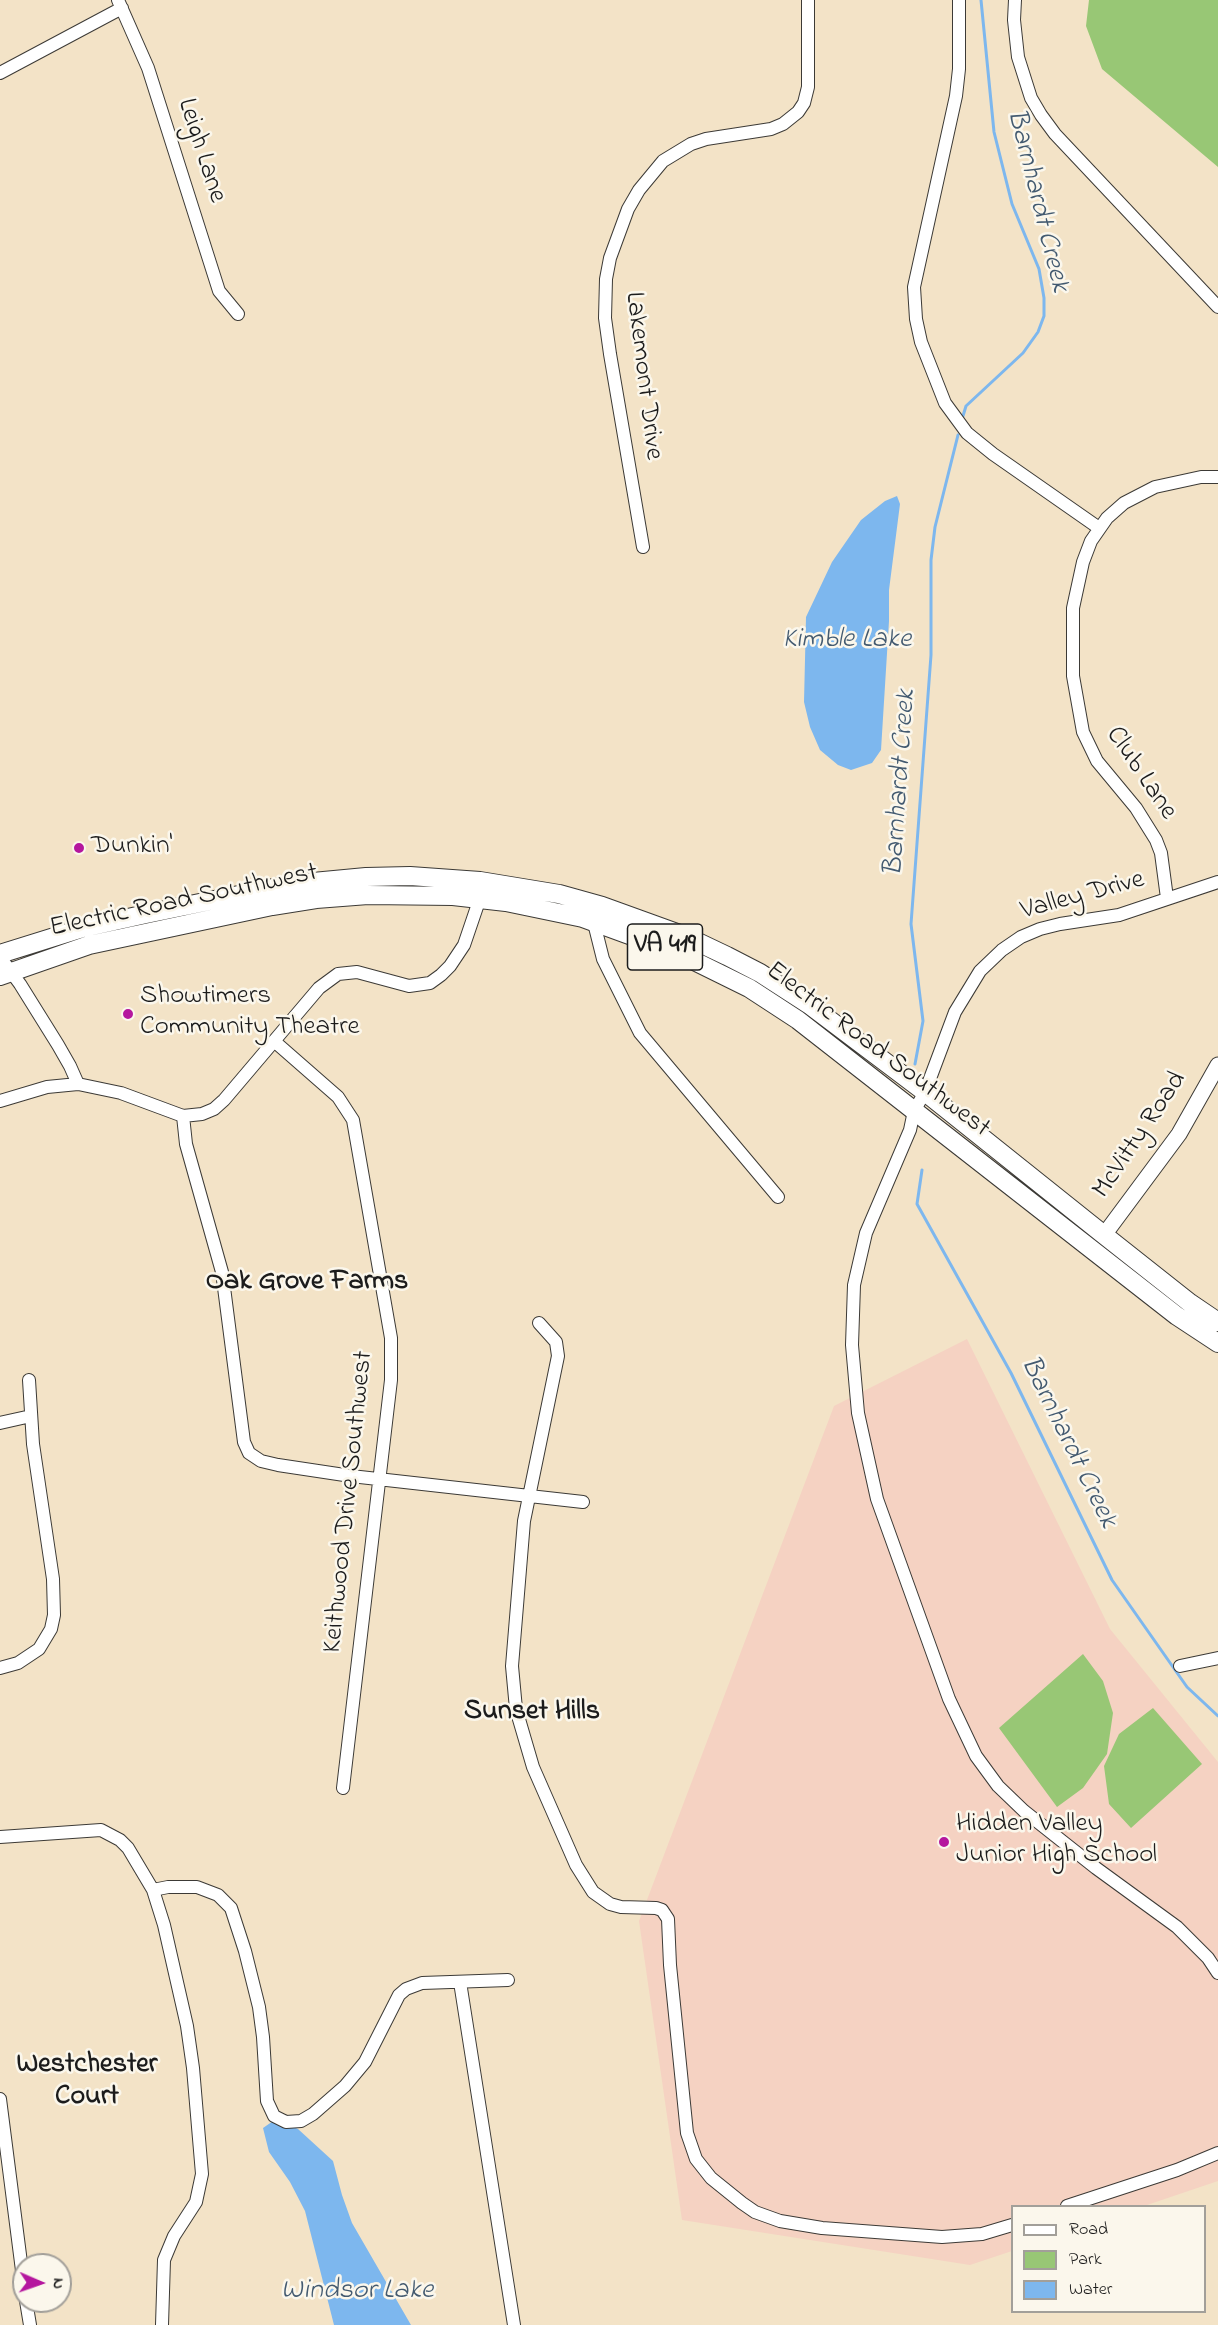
<!DOCTYPE html>
<html>
<head>
<meta charset="utf-8">
<style>
	body { margin:0 }
	#map { position:relative; width:1218px; height:2325px; overflow:hidden; background:#f3e3c7; font-family:"Indie Flower",sans-serif }
	canvas { display:block }
	.legend { position:absolute; left:1011px; top:2205px; width:195px; height:108px; box-sizing:border-box; background:#fbf7ec; border:2px solid #a29f99; margin:0; padding:8px 10px; list-style:none; font-size:18px; color:#1c1c1c }
	.legend li { display:flex; align-items:center; gap:12px; height:30px }
	.legend b { width:30px; border:2px solid #a29f99 }
	.north { position:absolute; left:12px; top:2253px; width:60px; height:60px; box-sizing:border-box; background:#fbf7ec; border:2px solid #a29f99; border-radius:50%; rotate:92deg; font-size:16px; font-weight:700; line-height:24px; text-align:center; color:#1c1c1c }
	.north::after { content:''; display:block; margin:auto; width:21px; height:27px; background:#b5179e; clip-path:polygon(50% 0,100% 100%,50% 72%,0 100%) }
</style>
</head>
<body>
<div id="map">
<canvas width="1218" height="2325"></canvas>
<ul class="legend">
<li><b style="height:8px;background:#fff"></b>Road</li>
<li><b style="height:16px;background:#98c775"></b>Park</li>
<li><b style="height:16px;background:#7db7ee"></b>Water</li>
</ul>
<div class="north">N</div>
</div>
<script>
const ctx = document.querySelector('canvas').getContext('2d');
ctx.lineJoin = 'round';
function paint(path, color) { ctx.fillStyle = color; ctx.fill(path, 'evenodd'); }
const toPath = rows => new Path2D(rows.map(r => 'M' + r).join(''));
function strokePath(path, color, width, dash) { ctx.strokeStyle = color; ctx.lineWidth = width; ctx.lineCap = dash ? 'butt' : 'round'; ctx.setLineDash(dash || []); ctx.stroke(path); }
function label(font, color, halo, rows, align = 'center') {
  ctx.font = font + ' "Indie Flower",sans-serif'; ctx.lineWidth = 5; ctx.setLineDash([]); ctx.textBaseline = 'middle'; ctx.strokeStyle = halo; ctx.fillStyle = color; for (const [text, x, y, turn = 0] of rows) {
    ctx.save(); ctx.translate(x, y); ctx.rotate((+turn || 0) * Math.PI / 180); ctx.textAlign = isNaN(turn) ? turn : align; if (halo) ctx.strokeText(text, 0, 0); ctx.fillText(text, 0, 0); ctx.restore();
  }
}
paint(toPath([
	[967,1339,1110,1629,1218,1762,1218,2181,1144,2206,1012,2206,1012,2251,970,2265,682,2220,639,1921,834,1406]
]), '#f5d2c2');
paint(toPath([
	[1089,0,1218,0,1218,167,1102,69,1086,26],
	[1083,1654,1103,1681,1113,1713,1107,1754,1083,1788,1057,1807,999,1728],
	[1153,1708,1202,1764,1131,1828,1109,1804,1104,1766,1119,1734]
]), '#98c775');
paint(toPath([
	[897,496,900,504,889,590,889,621,881,750,872,763,851,770,838,765,820,750,810,727,804,702,806,617,832,562,861,520,885,501],
	[276,2119,298,2129,333,2161,342,2195,352,2223,411,2325,334,2325,305,2211,290,2182,269,2152,263,2128]
]), '#7db7ee');
strokePath(toPath([
	[963,416,966,406,1023,353,1038,332,1044,316,1044,298,1039,269,1012,204,994,132,981,0],
	[915,1064,923,1021,911,924,931,655,931,560,935,527,958,435],
	[922,1170,917,1204,1011,1373,1112,1580,1187,1687,1218,1716]
]), '#7db7ee', 3);
const minor = toPath([
	[118,0,148,68,219,291,238,314],
	[959,0,959,69,956,96,914,287,916,319,921,342,945,403,967,433,993,454,1099,528],
	[1015,0,1014,20,1018,57,1031,98,1041,115,1055,134,1218,307],
	[0,73,122,8],
	[643,547,610,354,605,318,606,279,610,258,628,209,639,190,663,161,691,144,706,139,771,129,783,124,798,112,804,103,808,87,808,0],
	[1218,882,1119,915,1060,924,1040,929,1021,937,1002,950,980,971,955,1012,925,1092,914,1111,910,1130,866,1233,854,1285,852,1345,858,1413,877,1499,949,1699,976,1756,998,1786,1024,1811,1096,1868,1177,1927,1208,1958,1218,1973],
	[1167,898,1161,853,1156,840,1136,808,1097,761,1083,732,1073,676,1073,608,1083,562,1091,541,1107,518,1124,503,1155,487,1201,477,1218,477],
	[594,923,603,959,640,1033,778,1197],
	[0,957,20,984,58,1045,70,1066,78,1084],
	[274,1041,338,1097,353,1120,391,1338,391,1380,343,1788],
	[0,1101,47,1087,78,1084,121,1093,183,1116,202,1114,214,1109,224,1100,319,988,338,974,357,972,409,986,430,983,441,975,450,966,464,945,480,898],
	[183,1116,186,1144,222,1272,244,1442,249,1453,261,1461,278,1465,351,1476,583,1502],
	[539,1323,556,1342,558,1356,524,1521,512,1666,516,1709,533,1767,576,1865,593,1892,610,1904,621,1907,656,1908,662,1910,668,1919,670,1965,687,2133,696,2159,711,2178,742,2203,755,2212,780,2221,822,2228,942,2237,982,2234,1012,2225],
	[0,1423,31,1416],
	[1180,1666,1218,1658],
	[0,1668,18,1663,39,1649,51,1629,54,1615,53,1579,33,1444,29,1380],
	[0,1837,101,1830,120,1840,128,1848,153,1890,164,1925,187,2026,193,2068,202,2174,196,2202,174,2236,164,2260,162,2325],
	[153,1890,168,1887,197,1887,218,1895,231,1908,245,1951,259,2007,263,2037,267,2101,274,2116,286,2122,301,2121,313,2114,345,2086,365,2062,399,1995,406,1989,422,1983,508,1980],
	[460,1982,514,2325],
	[0,2099,24,2286],
	[1067,2206,1177,2170,1218,2153],
	[26,2301,30,2325]
]);
const tertiary = toPath([
	[1104,1235,1179,1134,1218,1065]
]);
const primary = toPath([
	[0,954,83,928,146,914,268,889,313,882,366,877,410,876,480,881,559,894,602,906,685,936,727,956,760,973,811,1006,925,1092,1104,1235,1190,1303,1218,1322],
	[0,976,89,945,272,906,316,899,368,895,453,896,506,902,583,918,676,952,749,988,798,1020,1177,1316,1218,1343]
]);
strokePath(minor, '#3c3a36', 14);
strokePath(tertiary, '#3c3a36', 17);
strokePath(primary, '#3c3a36', 20);
strokePath(minor, '#fff', 12);
strokePath(tertiary, '#fff', 15);
strokePath(primary, '#fff', 18);
for (const [x, y, r, color] of [
	[79,848,6,"#b5179e"],
	[128,1014,6,"#b5179e"],
	[944,1842,6,"#b5179e"]
]) { const dot = new Path2D(); dot.arc(x, y, r, 0, 2 * Math.PI); ctx.fillStyle = color; ctx.fill(dot); strokePath(dot, '#fbf7ec', 2); }
for (const [x, y, w] of [
	[665,947,75]
]) { const box = new Path2D(); box.roundRect(x - w / 2, y - 23, w, 46, 4.5); ctx.fillStyle = '#fbf7ec'; ctx.fill(box); strokePath(box, '#1c1c1c', 1.5); }
label('bold 26px', '#1c1c1c', null, [
	["VA 419",665,947]
]);
label('27px', '#1c1c1c', '#fbf7ec', [
	["Leigh Lane",200,151,72],
	["Lakemont Drive",642,376,83],
	["Club Lane",1140,774,56],
	["Valley Drive",1083,897,-15],
	["Electric Road Southwest",184,902,-12],
	["Electric Road Southwest",877,1051,37],
	["McVitty Road",1141,1136,-56],
	["Keithwood Drive Southwest",350,1502,-84]
]);
label('27px', '#1c1c1c', '#fbf7ec', [
	["Dunkin'",91,848],
	["Showtimers",140,998],
	["Community Theatre",140,1029],
	["Hidden Valley",956,1826],
	["Junior High School",956,1857]
], 'left');
label('italic 28px', '#435a70', '#fbf7ec', [
	["Barnhardt Creek",1036,201,76],
	["Kimble Lake",847,641],
	["Barnhardt Creek",902,783,-86],
	["Barnhardt Creek",1067,1443,64],
	["Windsor Lake",357,2292]
]);
label('bold 28px', '#1c1c1c', '#fbf7ec', [
	["Oak Grove Farms",307,1283],
	["Sunset Hills",532,1713],
	["Westchester",87,2066],
	["Court",87,2098]
]);
</script>
</body>
</html>
